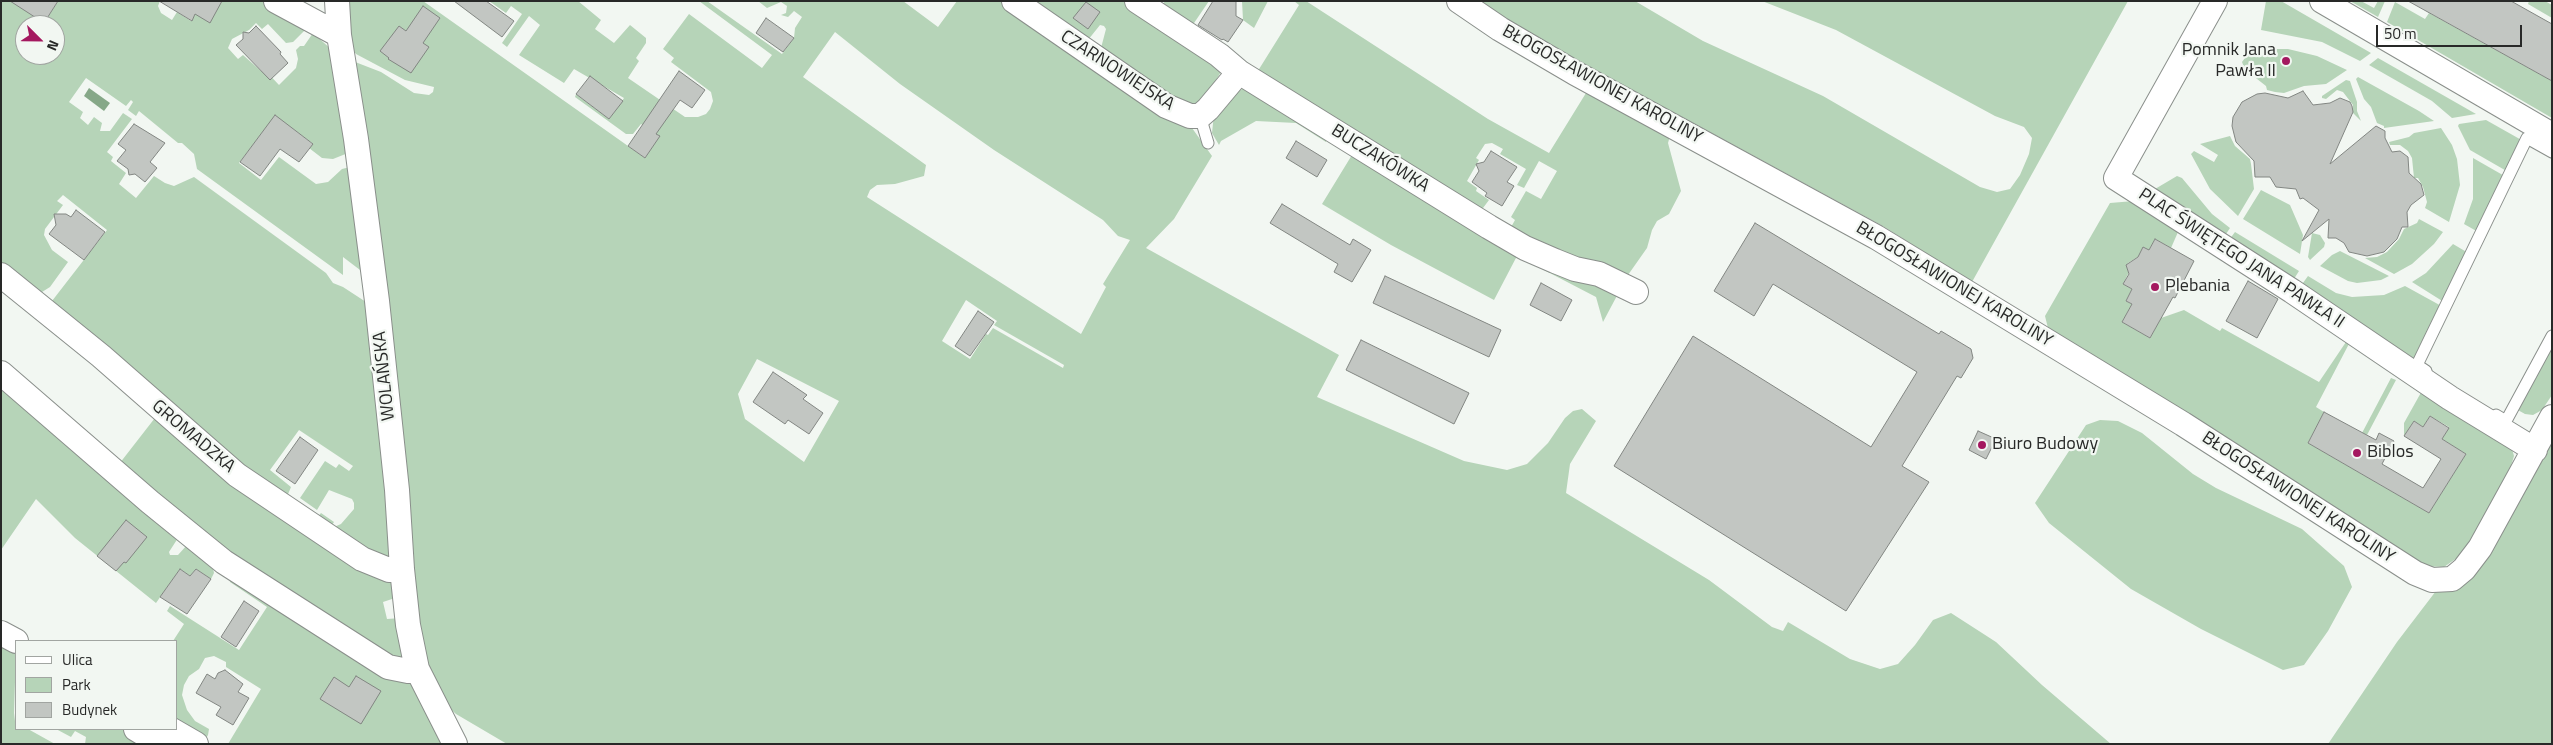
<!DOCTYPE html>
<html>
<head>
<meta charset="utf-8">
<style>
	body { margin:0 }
	#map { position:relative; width:2553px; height:745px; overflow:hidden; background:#f2f7f2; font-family:"Titillium Web",sans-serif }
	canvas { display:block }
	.frame { position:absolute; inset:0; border:2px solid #282928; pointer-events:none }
	.legend { position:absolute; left:15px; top:640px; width:162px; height:90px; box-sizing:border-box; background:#f2f7f2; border:1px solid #a1a5a1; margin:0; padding:6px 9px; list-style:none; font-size:15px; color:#282928 }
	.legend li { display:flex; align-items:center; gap:10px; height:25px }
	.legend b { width:25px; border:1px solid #a1a5a1 }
	.north { position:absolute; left:15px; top:15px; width:50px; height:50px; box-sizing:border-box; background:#f2f7f2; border:1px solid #a1a5a1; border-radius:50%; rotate:113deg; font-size:14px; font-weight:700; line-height:20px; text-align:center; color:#282928 }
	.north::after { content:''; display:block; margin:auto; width:18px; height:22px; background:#a4185f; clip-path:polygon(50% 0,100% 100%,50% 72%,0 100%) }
	.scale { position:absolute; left:2376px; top:25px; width:146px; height:22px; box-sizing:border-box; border:2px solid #282928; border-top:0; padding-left:6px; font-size:15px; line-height:18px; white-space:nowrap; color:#282928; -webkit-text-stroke:4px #f2f7f2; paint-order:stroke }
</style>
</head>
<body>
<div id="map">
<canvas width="2553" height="745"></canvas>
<div class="frame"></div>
<ul class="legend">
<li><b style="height:6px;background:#fff"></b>Ulica</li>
<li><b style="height:14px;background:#b6d4b8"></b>Park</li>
<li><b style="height:14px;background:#c2c6c2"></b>Budynek</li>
</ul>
<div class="north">N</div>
<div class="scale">50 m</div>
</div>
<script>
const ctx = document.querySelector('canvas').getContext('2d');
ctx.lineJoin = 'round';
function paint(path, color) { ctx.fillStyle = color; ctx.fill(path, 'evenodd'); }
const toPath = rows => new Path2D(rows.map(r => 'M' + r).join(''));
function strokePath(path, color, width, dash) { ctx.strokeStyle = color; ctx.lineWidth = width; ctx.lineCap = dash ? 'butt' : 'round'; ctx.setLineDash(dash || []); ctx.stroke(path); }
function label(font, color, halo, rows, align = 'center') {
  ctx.font = font + ' "Titillium Web",sans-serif'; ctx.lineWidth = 4.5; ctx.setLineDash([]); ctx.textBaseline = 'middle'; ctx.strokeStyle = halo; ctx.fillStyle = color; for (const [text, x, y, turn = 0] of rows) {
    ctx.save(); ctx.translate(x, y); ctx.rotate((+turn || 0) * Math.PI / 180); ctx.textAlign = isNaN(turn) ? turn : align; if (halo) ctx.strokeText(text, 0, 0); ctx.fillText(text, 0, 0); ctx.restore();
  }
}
paint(toPath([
	[1,1,14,1,44,23,58,1,160,1,158,6,161,13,172,20,177,12,191,21,195,14,221,1,268,1,305,30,293,42,286,43,268,24,262,29,256,23,249,30,232,39,228,48,238,59,243,55,261,71,264,69,279,85,296,68,298,59,296,50,300,46,304,46,313,33,332,50,348,153,333,159,322,158,309,148,312,143,275,116,239,163,261,180,279,157,316,184,328,182,342,169,350,167,364,273,343,257,343,275,197,169,194,154,182,143,178,143,139,111,136,116,128,110,133,102,131,100,126,106,86,78,69,102,83,112,80,118,88,125,94,117,102,123,100,131,110,131,123,113,132,119,107,152,113,157,111,161,126,173,119,184,136,198,154,176,165,183,174,186,194,177,326,273,333,283,343,287,366,302,391,486,389,561,315,520,321,513,334,522,332,525,334,527,341,524,354,509,354,503,352,499,329,490,317,510,300,498,325,461,336,468,339,464,349,471,353,466,299,430,270,470,291,487,286,499,281,500,53,306,52,301,107,230,63,195,57,201,63,205,45,229,44,235,52,250,68,262,50,287,42,292,35,291,1,269],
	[25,25,55,25,55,55,25,55],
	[344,1,423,1,645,158,659,136,641,124,633,134,626,134,575,97,576,94,609,119,624,98,574,69,564,83,519,55,540,25,529,16,507,47,502,43,522,14,511,6,506,13,489,1,578,1,601,20,595,29,614,43,630,25,646,38,646,43,636,58,639,61,628,78,685,117,698,117,706,114,710,109,713,101,711,92,671,62,674,58,663,49,689,14,762,68,772,55,699,1,707,1,782,54,794,38,795,28,802,17,794,11,788,17,781,15,786,13,787,6,781,2,767,8,758,1,903,1,938,27,957,1,1006,1,1187,121,1212,156,1174,219,1146,248,1339,355,1317,397,1464,461,1507,470,1527,464,1548,443,1565,418,1573,411,1582,409,1596,421,1570,464,1566,493,1709,580,1772,627,1783,631,1788,622,1850,659,1880,669,1898,664,1915,645,1933,620,1951,613,1996,642,2042,685,2111,744,507,744,456,714,443,702,423,664,350,60,381,72,414,93,429,95,433,92,434,87,405,80,356,54,348,44],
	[835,32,900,84,994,150,1103,220,1118,236,1130,240,1103,284,1106,287,1081,334,867,197,870,190,877,185,895,184,924,176,926,165,803,77],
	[966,300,997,321,994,325,1064,365,1063,368,993,328,988,335,986,334,970,359,942,341],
	[757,359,839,401,804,462,745,419,738,394],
	[1023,1,1129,1,1222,70,1205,99,1189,109,1101,48,1106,29,1104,26,1100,25,1088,40],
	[1165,1,1209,1,1192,26,1162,6],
	[1242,1,1268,1,1254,28,1243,20],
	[1294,1,1306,1,1488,119,1549,153,1586,93,1670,136,1668,143,1681,191,1669,214,1657,221,1652,230,1647,248,1628,275,1603,322,1596,297,1517,256,1494,300,1391,245,1322,204,1355,150,1510,229,1515,220,1511,217,1526,191,1541,199,1557,171,1539,161,1524,188,1517,185,1526,169,1500,154,1503,149,1492,143,1485,144,1476,158,1479,160,1467,181,1477,188,1476,191,1489,200,1480,212,1256,74,1299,5],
	[1468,1,1635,1,1703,41,1823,96,1980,187,1997,192,2010,189,2020,175,2029,154,2032,138,2024,127,1995,116,1836,30,1762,1,2128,1,1972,282,1881,225],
	[2266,1,2281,1,2371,53,2360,61,2322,42,2261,30],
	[2350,1,2361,1,2374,8,2378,1,2385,1,2378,17],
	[2529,1,2545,1,2552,5,2552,18,2528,4],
	[2395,2,2425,19,2429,13,2552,81,2552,118,2387,22],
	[2273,49,2288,49,2317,56,2347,70,2326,84,2304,86,2284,93,2275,92,2267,90,2266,86,2252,75,2247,75,2242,62,2250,51],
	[2378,58,2476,114,2452,118,2432,101,2369,65],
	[2358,77,2419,111,2434,121,2384,128,2384,126,2377,123,2371,107,2364,99,2356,79],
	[2346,80,2350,81,2357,102,2357,111,2361,121,2353,113,2353,105,2343,92,2337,90,2326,99,2322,98,2322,96],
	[1242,89,1253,89,1328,131,1326,142,1296,123,1256,121,1221,141,1219,145,1212,133,1214,114,1233,95],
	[2486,120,2525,142,2510,173,2470,150,2458,126,2459,124],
	[2441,128,2452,145,2457,159,2460,185,2449,222,2425,208,2427,202,2423,187,2418,178,2414,178,2412,158,2408,151,2400,145,2390,145,2389,142,2409,137,2414,133],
	[2230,136,2235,146,2250,159,2251,164,2254,189,2238,216,2210,189,2191,154,2194,151,2214,162,2218,155,2200,144],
	[2473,158,2508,178,2480,233,2464,224,2473,199],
	[2177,176,2182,178,2212,214,2230,228,2224,237,2155,189],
	[2261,190,2290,205,2303,235,2300,254,2243,219],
	[2134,201,2178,232,2171,248,2155,239,2149,250,2128,263,2127,267,2129,272,2123,284,2132,289,2126,301,2132,304,2122,322,2150,338,2161,318,2184,310,2220,331,2222,328,2319,382,2348,339,2351,340,2316,407,2324,412,2308,443,2429,513,2466,454,2442,439,2449,427,2430,416,2423,427,2414,421,2404,436,2404,423,2423,389,2512,449,2514,456,2506,482,2464,553,2444,567,2424,566,2048,328,2045,316,2110,203],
	[2419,219,2443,232,2434,244,2412,264,2394,274,2365,258,2377,257,2387,252,2399,239,2404,229,2417,223],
	[2235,232,2299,271,2292,282,2229,240],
	[2312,233,2320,235,2325,243,2324,247,2310,260,2308,257],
	[2453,244,2470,254,2447,304,2412,282,2426,273],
	[2340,251,2389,276,2381,280,2357,283,2348,281,2320,266,2332,255],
	[2308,276,2336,293,2352,297,2384,295,2405,286,2445,308,2417,365,2300,287],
	[2552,336,2552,395,2542,410,2533,415,2525,414,2516,409],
	[1,378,178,538,169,552,170,555,178,555,187,545,211,558,214,573,211,579,196,569,190,576,180,569,156,603,75,538,36,499,1,550],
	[2391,378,2396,380,2367,435,2362,433],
	[158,414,393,581,398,597,383,602,387,619,401,618,403,659,399,663,328,626,116,468],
	[2100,420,2118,421,2142,433,2193,474,2216,488,2302,529,2344,566,2352,587,2328,631,2304,665,2283,670,2201,629,2131,589,2049,523,2035,503,2086,425],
	[2552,439,2552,744,2328,744,2397,642],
	[228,570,419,689,448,744,228,744,261,689,226,667,226,662,214,656,205,658,199,669,189,676,184,685,182,695,187,710,195,721,209,729,208,735,203,744,176,728,176,641,173,641,184,624,167,611,170,606,239,650,267,607,230,582],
	[1,644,16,651,14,713,16,729,28,729,55,744,1,744],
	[56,729,129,729,154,744,85,744,86,737,75,731,71,737]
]), '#b6d4b8');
paint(toPath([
	[89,88,110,103,104,111,84,96]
]), '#86a888');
const building = toPath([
	[10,1,58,1,44,23,10,1],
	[159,1,222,1,210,23,195,14,192,21,159,1],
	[454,1,486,1,514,21,502,37,454,1],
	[1213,1,1236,1,1236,16,1243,20,1228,42,1223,39,1222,40,1198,25,1213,1],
	[2408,1,2511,1,2552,24,2552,81,2408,1],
	[1086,2,1100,12,1088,29,1073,18,1086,2],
	[423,6,440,18,423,43,429,47,411,73,388,59,389,58,380,51,399,26,406,31,423,6],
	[766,18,794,38,783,52,756,33,766,18],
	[256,26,281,52,280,54,288,63,270,80,236,45,243,39,243,32,249,33,256,26],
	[679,71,705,90,692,108,680,100,656,134,660,136,645,158,628,146,679,71],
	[590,76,623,101,609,119,576,94,590,76],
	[2303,91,2313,105,2330,103,2340,98,2350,102,2352,106,2353,112,2330,164,2376,126,2385,131,2385,138,2392,152,2400,151,2408,157,2409,173,2421,184,2424,195,2411,205,2407,212,2408,227,2402,227,2397,239,2384,252,2367,256,2349,252,2344,243,2336,238,2328,238,2329,219,2302,241,2319,210,2303,198,2300,199,2296,189,2276,187,2270,177,2255,177,2254,161,2236,142,2232,126,2233,117,2242,102,2257,94,2265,93,2288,98,2303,91],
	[275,115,313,144,299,162,280,149,260,176,240,162,275,115],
	[134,124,165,143,150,162,157,168,145,182,135,174,129,175,128,169,117,161,126,150,118,144,134,124],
	[1296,141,1327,160,1317,177,1286,158,1296,141],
	[1491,151,1517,167,1507,182,1514,186,1502,206,1485,196,1487,193,1472,182,1479,171,1476,164,1484,162,1491,151],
	[1282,204,1350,245,1353,239,1371,250,1352,282,1334,272,1338,264,1270,223,1282,204],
	[76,210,105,232,84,260,49,234,56,225,54,214,66,214,71,217,76,210],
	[1755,223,1939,334,1941,331,1971,349,1973,358,1961,378,1957,376,1902,466,1929,482,1846,611,1614,466,1693,336,1871,447,1917,372,1773,284,1754,316,1714,291,1755,223],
	[2155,239,2194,261,2175,298,2173,297,2150,338,2122,322,2132,304,2126,301,2132,289,2123,284,2129,274,2126,265,2138,257,2143,247,2149,250,2155,239],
	[1385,276,1501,330,1489,357,1373,303,1385,276],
	[2248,281,2278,299,2257,338,2226,321,2248,281],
	[1541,283,1572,300,1561,321,1530,305,1541,283],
	[978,311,994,322,970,356,955,346,978,311],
	[1361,340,1469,393,1454,424,1346,370,1361,340],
	[773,372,807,395,803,399,823,413,809,434,788,420,785,424,753,402,773,372],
	[2324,412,2376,440,2379,433,2394,441,2382,464,2423,488,2441,459,2404,436,2414,421,2423,427,2430,416,2449,428,2442,439,2466,454,2429,513,2308,443,2324,412],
	[1978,431,1996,439,1986,459,1969,450,1978,431],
	[300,437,318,450,295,484,276,471,300,437],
	[126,520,147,537,126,563,124,562,116,571,97,556,126,520],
	[180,569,190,576,196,569,211,579,187,614,160,597,180,569],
	[244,601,259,611,236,647,221,637,244,601],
	[225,670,243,684,238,692,249,698,233,725,216,715,221,707,196,693,207,674,215,679,218,673,225,670],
	[356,676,381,691,361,724,320,699,334,677,349,687,356,676]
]);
paint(building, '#c2c6c2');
strokePath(building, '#828682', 1);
const lane = toPath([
	[1200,116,1208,143],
	[2426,371,2417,365,2527,138,2552,152],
	[2496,415,2506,421,2552,336]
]);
const street = toPath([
	[276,1,339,35],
	[337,1,339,35,356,139,377,301,397,490,402,569,408,625,417,669,455,744],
	[1014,1,1166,106,1190,116,1200,116,1208,109,1239,72],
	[1137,1,1219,55,1239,72,1489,227,1525,248,1555,261,1575,269,1599,274,1636,292],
	[1459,1,1500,29,1575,73,1876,237,2183,424,2415,573,2432,580,2452,579,2464,569,2480,548,2552,417],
	[2215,1,2116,178,2292,291,2450,398,2535,450],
	[2322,1,2552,135],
	[1,275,101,356,237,475,362,559,389,570,402,569],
	[1,373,150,502,224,562,388,667,408,671,417,669],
	[1,633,16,641],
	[136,729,161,744],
	[170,729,196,744]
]);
strokePath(lane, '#8a8f8b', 13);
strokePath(street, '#8a8f8b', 26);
strokePath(lane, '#fff', 11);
strokePath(street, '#fff', 24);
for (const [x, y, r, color] of [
	[2286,61,5,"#a4185f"],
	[2155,287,5,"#a4185f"],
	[1982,445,5,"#a4185f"],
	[2357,453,5,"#a4185f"]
]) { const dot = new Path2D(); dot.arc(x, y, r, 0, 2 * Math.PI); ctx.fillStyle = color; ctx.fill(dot); strokePath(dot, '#f2f7f2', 2); }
label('18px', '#282928', '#f2f7f2', [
	["Pomnik Jana",2276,51,"right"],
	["Pawła II",2276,72,"right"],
	["Plebania",2165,287],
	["Biuro Budowy",1992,445],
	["Biblos",2367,453]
], 'left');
label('18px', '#282928', '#f2f7f2', [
	["CZARNOWIEJSKA",1117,71,33],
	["BŁOGOSŁAWIONEJ KAROLINY",1602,85,29],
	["BUCZAKÓWKA",1380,159,32],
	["PLAC ŚWIĘTEGO JANA PAWŁA II",2241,259,33],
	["BŁOGOSŁAWIONEJ KAROLINY",1954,285,31],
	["WOLAŃSKA",385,376,-96],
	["GROMADZKA",193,437,40],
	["BŁOGOSŁAWIONEJ KAROLINY",2298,498,33]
]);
</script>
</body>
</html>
